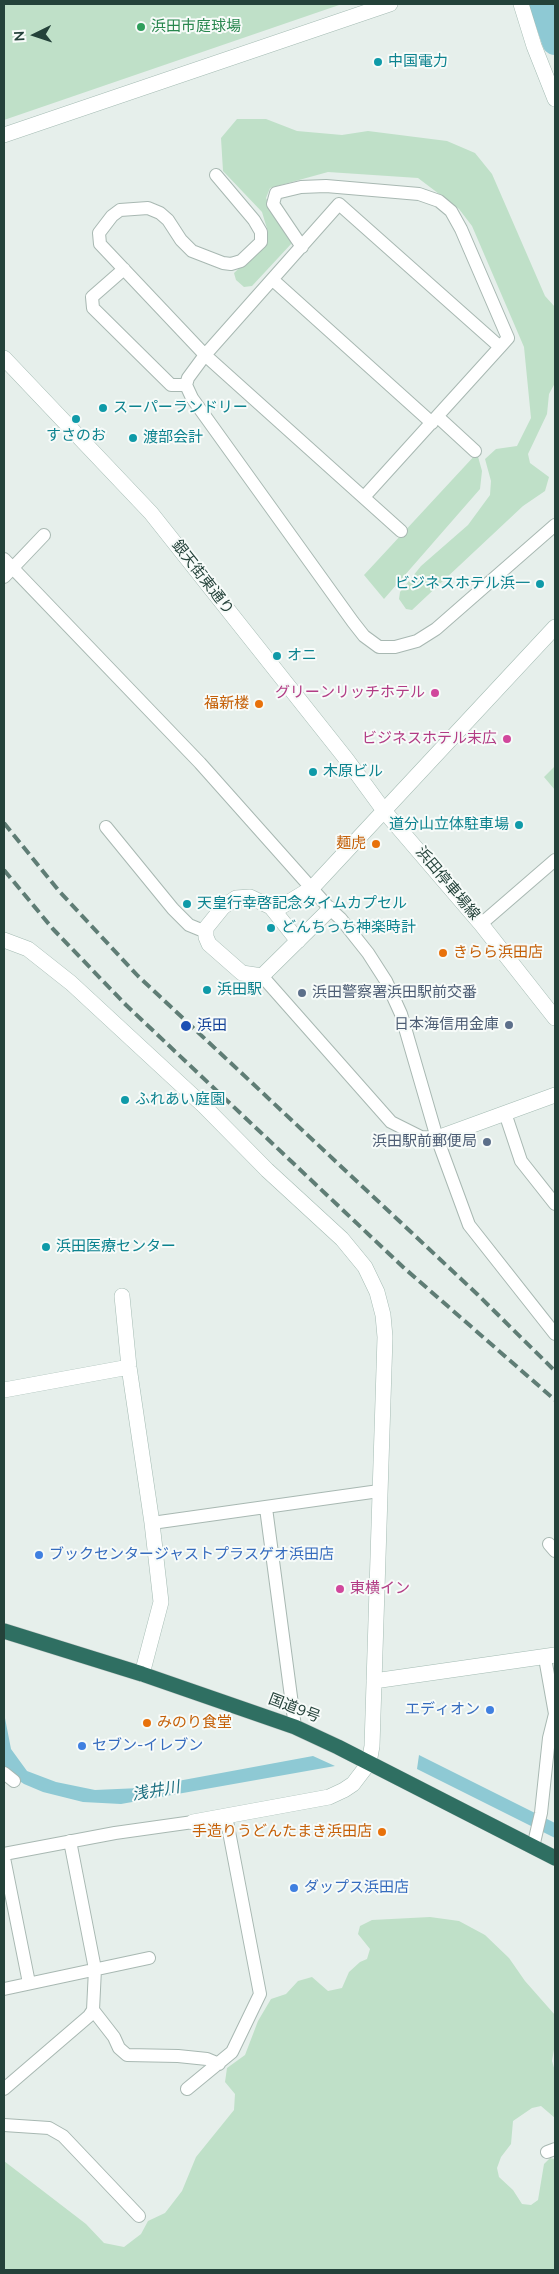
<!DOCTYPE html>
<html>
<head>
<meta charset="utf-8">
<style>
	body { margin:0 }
	#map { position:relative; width:559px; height:2274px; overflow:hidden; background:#e6efeb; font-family:"Nunito Sans",sans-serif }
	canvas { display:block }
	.frame { position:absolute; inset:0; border:5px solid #24423a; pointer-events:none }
	.north { position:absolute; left:10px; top:10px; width:50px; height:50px; -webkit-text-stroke:4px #f7fbf9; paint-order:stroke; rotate:266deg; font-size:14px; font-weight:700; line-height:20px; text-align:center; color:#24423a }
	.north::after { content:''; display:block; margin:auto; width:18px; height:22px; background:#24423a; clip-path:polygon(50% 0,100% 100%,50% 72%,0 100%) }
</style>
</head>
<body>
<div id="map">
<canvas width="559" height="2274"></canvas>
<div class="frame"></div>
<div class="north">N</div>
</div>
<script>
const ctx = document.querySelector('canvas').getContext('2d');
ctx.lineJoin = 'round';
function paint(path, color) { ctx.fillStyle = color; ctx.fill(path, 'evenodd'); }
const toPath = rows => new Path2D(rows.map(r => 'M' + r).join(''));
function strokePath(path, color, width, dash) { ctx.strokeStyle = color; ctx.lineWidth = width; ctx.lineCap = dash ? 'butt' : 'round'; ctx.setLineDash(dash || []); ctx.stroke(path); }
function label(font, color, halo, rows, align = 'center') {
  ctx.font = font + ' "Nunito Sans","Noto Sans JP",sans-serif'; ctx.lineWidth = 4; ctx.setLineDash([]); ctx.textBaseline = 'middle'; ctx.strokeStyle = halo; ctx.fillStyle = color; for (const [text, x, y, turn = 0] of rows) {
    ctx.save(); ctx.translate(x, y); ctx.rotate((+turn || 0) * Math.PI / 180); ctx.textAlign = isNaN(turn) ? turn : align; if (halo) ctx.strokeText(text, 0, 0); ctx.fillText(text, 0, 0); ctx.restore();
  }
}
paint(toPath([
	[4,4,342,4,4,120],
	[237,119,266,119,297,131,342,135,368,131,447,141,475,153,492,174,545,296,555,307,555,383,549,394,547,414,528,454,530,463,549,477,545,491,523,506,412,610,406,609,399,599,400,592,421,566,468,525,490,495,491,481,485,459,496,449,517,446,531,418,524,347,472,226,459,209,418,178,328,172,270,188,266,198,278,222,292,243,252,286,244,287,236,280,234,273,267,242,268,232,262,212,223,171,221,138],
	[477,453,482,471,480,489,384,599,364,575],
	[555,766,555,790,544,777],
	[430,1917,459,1921,485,1935,509,1958,525,1981,555,2015,555,2044,552,2061,555,2071,555,2118,541,2106,532,2108,513,2121,511,2144,501,2157,497,2168,499,2177,513,2190,522,2204,531,2205,538,2200,544,2164,550,2158,555,2159,555,2270,4,2270,4,2161,86,2224,104,2243,124,2247,141,2234,148,2221,165,2213,182,2191,196,2157,234,2110,235,2094,225,2082,227,2068,245,2055,258,2021,271,1999,286,1994,298,1981,312,1977,328,1991,342,1988,349,1972,360,1962,367,1959,370,1949,358,1934,360,1926,372,1920]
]), '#bfe0c8');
paint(toPath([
	[4,1713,11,1749,27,1771,56,1782,95,1790,140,1788,313,1756,335,1766,121,1804,83,1802,43,1792,24,1784,8,1773,4,1766],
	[419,1755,555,1823,555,1838,417,1769]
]), '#8ec9d4');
strokePath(toPath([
	[542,4,555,42]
]), '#8ec9d4', 26);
const street = toPath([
	[216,175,254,220,261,232,261,242,241,261,231,264,223,263,192,251,181,240,168,220,160,213,148,208,120,210,112,216,99,233,100,244,205,355,401,531],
	[302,247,273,204,276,193,301,187,326,186,419,194,439,201,451,211,461,229,508,338,500,347],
	[124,269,92,297,93,308,171,385,186,385],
	[273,280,432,423],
	[438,417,475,451],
	[364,497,500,347,339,204,205,355,188,378,186,385,192,398,353,622,364,636,379,647,395,647,417,641,436,629,555,525],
	[4,559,200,763,330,909,341,919,368,953,386,981,401,1014,437,1138,469,1225,555,1334],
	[4,577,44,535],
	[106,827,173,909,189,925,206,932],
	[481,924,555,860],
	[262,976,391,1122,421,1137,437,1138],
	[505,1113,521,1161,555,1204],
	[266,1508,295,1727],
	[152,1523,379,1491],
	[549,1544,555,1551],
	[4,1773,14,1781],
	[533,1847,541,1813,549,1738,555,1714,545,1658],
	[4,1854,115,1833,193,1822],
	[4,1858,29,1983],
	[4,1989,149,1958],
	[93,2010,114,2037,119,2048,127,2055,178,2056,207,2059,219,2064],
	[4,2089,89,2016,93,2010,95,1969,70,1841],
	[187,2089,232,2052,260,1994,226,1816],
	[4,2125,49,2128,63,2136,139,2216],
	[547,2152,555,2149]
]);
const secondary = toPath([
	[521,4,534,46,555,99],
	[4,135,390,4],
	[4,358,151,513,347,760,385,812,481,924,555,1018],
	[271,907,298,941],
	[330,909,262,976,242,973,209,944,206,937,206,928,223,907,236,898,250,897,271,907,279,908,312,888,555,627],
	[4,940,28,949,71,983,204,1106,267,1170,342,1239,365,1267,377,1292,383,1315,385,1337,372,1746,369,1763,353,1784,344,1790,329,1797,193,1822],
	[437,1138,555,1095],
	[122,1296,129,1367,152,1523,161,1602,142,1674],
	[4,1390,129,1367],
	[374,1681,555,1655]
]);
const highway = toPath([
	[4,1631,142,1674,295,1727,338,1747,555,1858]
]);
strokePath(street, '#a8b8b2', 14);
strokePath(secondary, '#a4bbb3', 16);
strokePath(highway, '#c2cac8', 16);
strokePath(street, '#fff', 12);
strokePath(secondary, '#fff', 15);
strokePath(highway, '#2f6f62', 15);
strokePath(toPath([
	[4,823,59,891,138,976,477,1294,555,1371],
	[4,870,53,929,126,1005,403,1267,555,1400]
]), '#5f7d75', 4, [10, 5]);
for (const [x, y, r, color] of [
	[141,27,5,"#2e9e5b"],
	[378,62,5,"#0f9aa8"],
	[103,408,5,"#0f9aa8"],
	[76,419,5,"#0f9aa8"],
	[133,438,5,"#0f9aa8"],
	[540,584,5,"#0f9aa8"],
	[277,656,5,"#0f9aa8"],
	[435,693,5,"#d1479c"],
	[259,704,5,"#e8710a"],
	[507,739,5,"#d1479c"],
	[313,772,5,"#0f9aa8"],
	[519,825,5,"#0f9aa8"],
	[376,844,5,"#e8710a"],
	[187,904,5,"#0f9aa8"],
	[271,928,5,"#0f9aa8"],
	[443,953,5,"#e8710a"],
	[207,990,5,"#0f9aa8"],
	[302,993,5,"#5c6f8a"],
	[509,1025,5,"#5c6f8a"],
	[186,1026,6,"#1a4fb4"],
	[125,1100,5,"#0f9aa8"],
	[487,1142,5,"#5c6f8a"],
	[46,1247,5,"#0f9aa8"],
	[39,1555,5,"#3f7fe0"],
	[340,1589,5,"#d1479c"],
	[490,1710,5,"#3f7fe0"],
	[147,1723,5,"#e8710a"],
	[82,1746,5,"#3f7fe0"],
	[382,1832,5,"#e8710a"],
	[294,1888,5,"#3f7fe0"]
]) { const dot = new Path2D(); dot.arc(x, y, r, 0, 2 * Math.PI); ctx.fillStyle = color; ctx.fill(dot); strokePath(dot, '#f7fbf9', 2); }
label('15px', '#27864d', '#f7fbf9', [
	["浜田市庭球場",151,27]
], 'left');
label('15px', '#0d838f', '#f7fbf9', [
	["中国電力",388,62],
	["スーパーランドリー",113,408],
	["すさのお",76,436,"center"],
	["渡部会計",143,438],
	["ビジネスホテル浜一",530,584,"right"],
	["オニ",287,656],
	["木原ビル",323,772],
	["道分山立体駐車場",509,825,"right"],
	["天皇行幸啓記念タイムカプセル",197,904],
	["どんちっち神楽時計",281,928],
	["浜田駅",217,990],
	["ふれあい庭園",135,1100],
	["浜田医療センター",56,1247]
], 'left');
label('15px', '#24423a', '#f7fbf9', [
	["銀天街東通り",202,578,52],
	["浜田停車場線",447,884,50],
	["国道9号",294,1709,21]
]);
label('15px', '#b23c85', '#f7fbf9', [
	["グリーンリッチホテル",425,693],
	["ビジネスホテル末広",497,739],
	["東横イン",350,1589,"left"]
], 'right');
label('15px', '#c56008', '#f7fbf9', [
	["福新楼",249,704],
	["麺虎",366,844],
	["きらら浜田店",453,953,"left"],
	["みのり食堂",157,1723,"left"],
	["手造りうどんたまき浜田店",372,1832]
], 'right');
label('15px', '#4e5e75', '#f7fbf9', [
	["浜田警察署浜田駅前交番",312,993,"left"],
	["日本海信用金庫",499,1025],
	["浜田駅前郵便局",477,1142]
], 'right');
label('15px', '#164399', '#f7fbf9', [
	["浜田",197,1026]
], 'left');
label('15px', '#366cbe', '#f7fbf9', [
	["ブックセンタージャストプラスゲオ浜田店",49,1555],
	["エディオン",480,1710,"right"],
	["セブン-イレブン",92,1746],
	["ダップス浜田店",304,1888]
], 'left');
label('italic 16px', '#1c6f80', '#f7fbf9', [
	["浅井川",156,1792,-10]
]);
</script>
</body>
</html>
